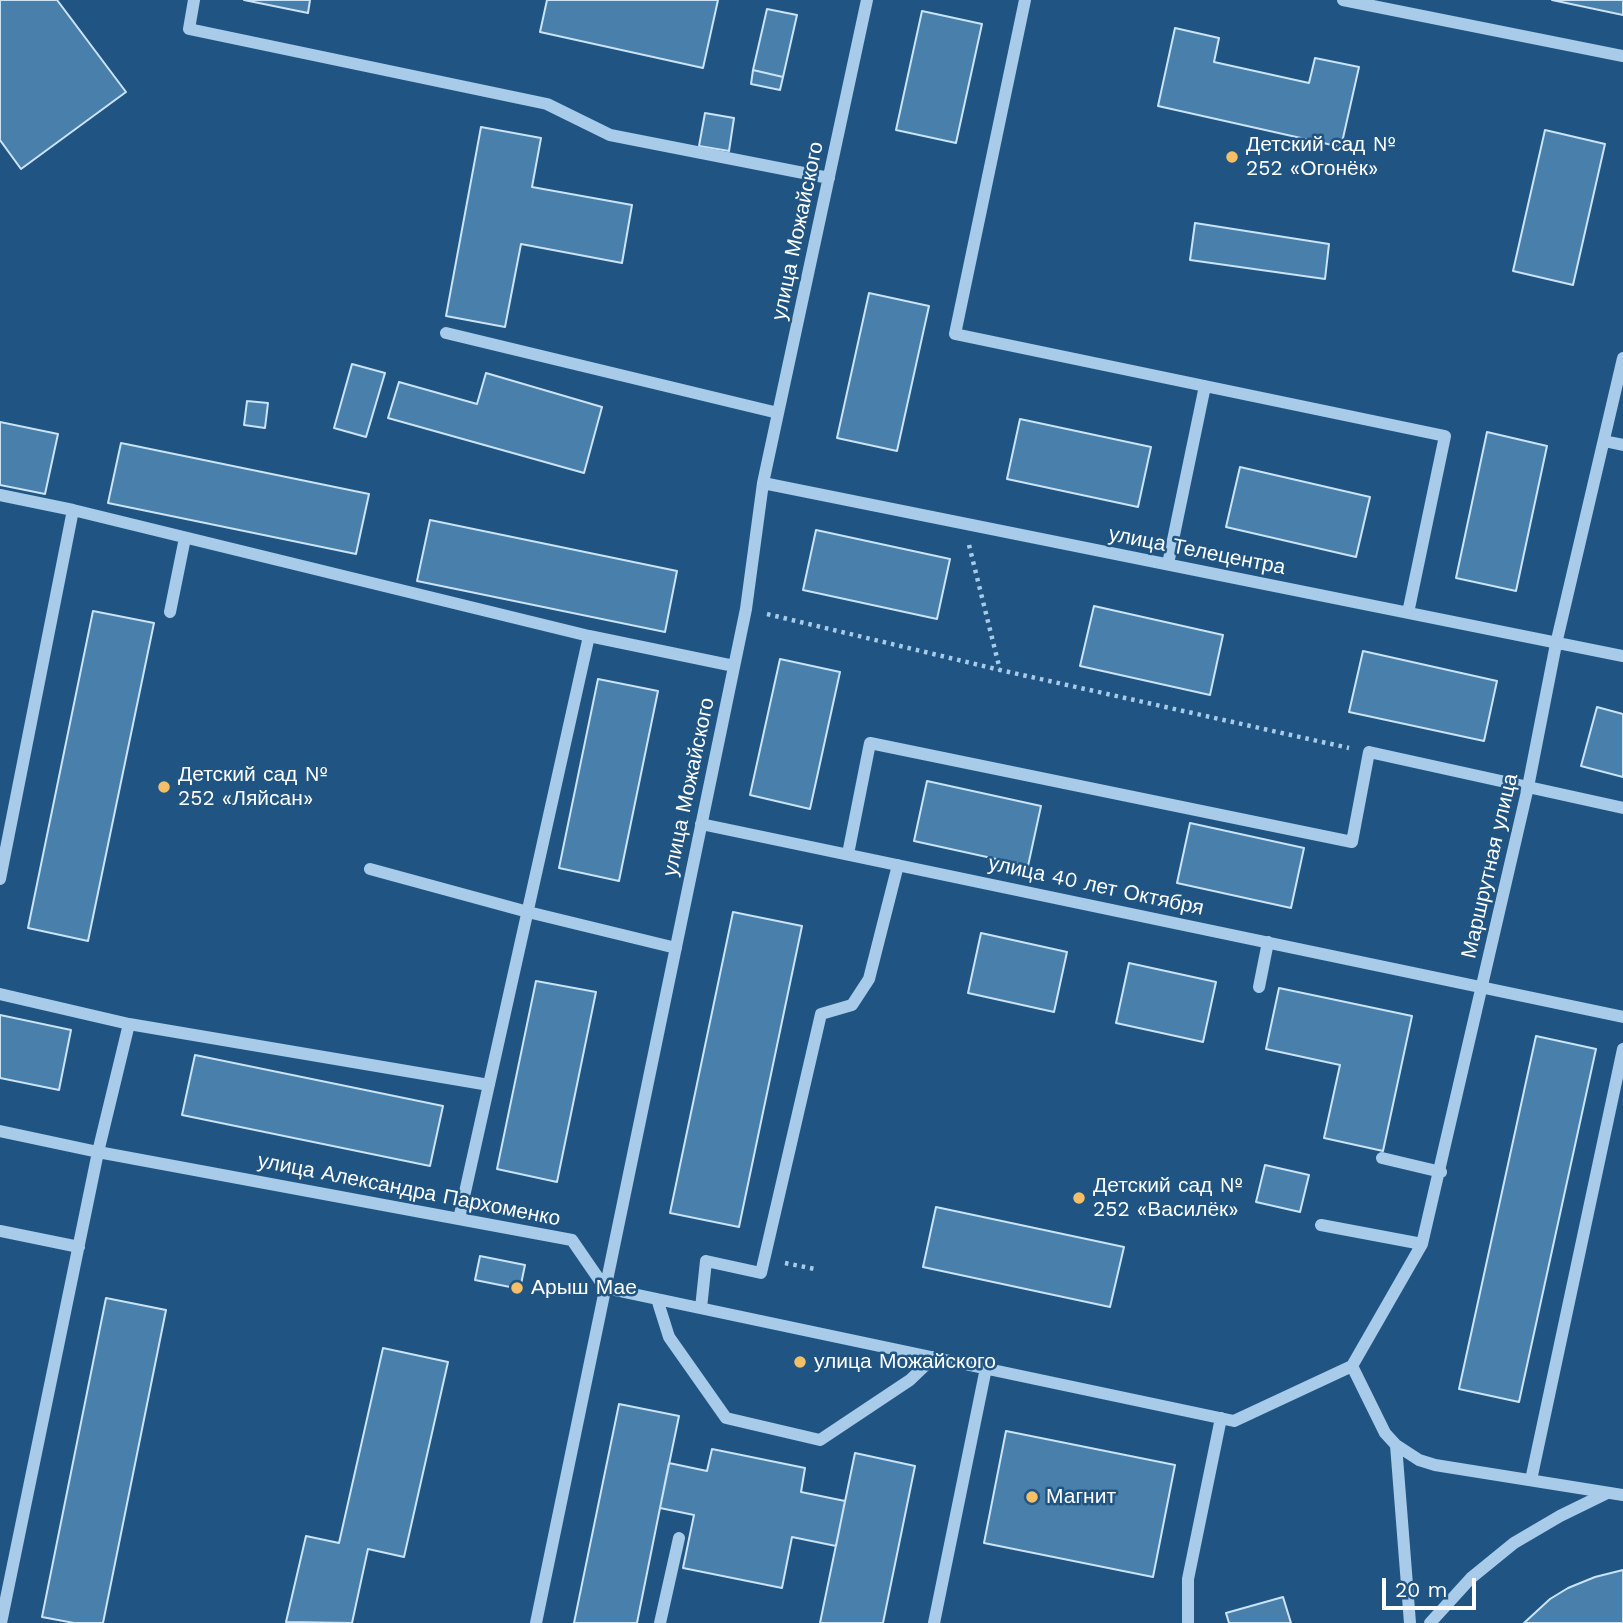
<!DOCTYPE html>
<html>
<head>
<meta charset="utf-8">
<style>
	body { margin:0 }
	#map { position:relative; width:1623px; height:1623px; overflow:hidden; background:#205583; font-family:"Work Sans",sans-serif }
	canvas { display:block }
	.scale { position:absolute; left:1382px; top:1578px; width:94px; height:32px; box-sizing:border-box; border:4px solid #fff; border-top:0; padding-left:9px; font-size:21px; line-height:24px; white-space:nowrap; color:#fff; -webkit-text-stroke:5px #205583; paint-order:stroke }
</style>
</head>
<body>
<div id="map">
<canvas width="1623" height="1623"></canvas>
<div class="scale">20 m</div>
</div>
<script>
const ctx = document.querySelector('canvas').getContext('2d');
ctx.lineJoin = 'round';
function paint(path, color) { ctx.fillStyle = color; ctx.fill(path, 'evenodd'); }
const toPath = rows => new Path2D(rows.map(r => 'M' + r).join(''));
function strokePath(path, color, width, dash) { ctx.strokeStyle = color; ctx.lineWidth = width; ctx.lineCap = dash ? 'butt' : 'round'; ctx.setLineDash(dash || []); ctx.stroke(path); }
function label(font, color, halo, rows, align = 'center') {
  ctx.font = font + ' "Work Sans",sans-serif'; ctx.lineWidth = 5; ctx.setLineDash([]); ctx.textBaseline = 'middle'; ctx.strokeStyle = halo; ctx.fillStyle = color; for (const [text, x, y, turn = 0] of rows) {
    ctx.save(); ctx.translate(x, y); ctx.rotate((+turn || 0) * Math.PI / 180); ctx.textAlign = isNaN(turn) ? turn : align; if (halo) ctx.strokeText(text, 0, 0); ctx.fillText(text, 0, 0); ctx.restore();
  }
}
const building = toPath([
	[0,0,57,0,126,92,21,169,0,140,0,0],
	[244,0,310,0,308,13,244,0],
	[547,0,718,0,703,68,540,32,547,0],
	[1552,0,1623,0,1623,15,1552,0],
	[767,9,797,15,783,77,753,70,767,9],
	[922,11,982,24,956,143,896,130,922,11],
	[1175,28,1219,38,1214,62,1309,83,1315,58,1359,67,1341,147,1158,106,1175,28],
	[753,70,783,77,780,90,751,84,753,70],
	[705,113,734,118,729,151,699,146,705,113],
	[481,127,541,138,532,187,632,205,622,263,521,244,505,327,446,316,481,127],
	[1545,130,1605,144,1573,285,1513,271,1545,130],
	[1195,223,1329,244,1325,279,1190,260,1195,223],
	[869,293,929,306,897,451,837,438,869,293],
	[352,364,385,373,366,437,334,428,352,364],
	[486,373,602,407,584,473,388,418,399,382,477,404,486,373],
	[247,401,268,403,265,428,244,425,247,401],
	[1020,419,1151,447,1138,507,1007,479,1020,419],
	[0,422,58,434,45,494,0,485,0,422],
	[1487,432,1547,446,1516,591,1456,578,1487,432],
	[121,443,369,494,356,554,108,503,121,443],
	[1240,467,1370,497,1356,557,1226,527,1240,467],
	[430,520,677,571,665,632,417,581,430,520],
	[816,530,950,559,937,619,803,590,816,530],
	[1094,606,1223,635,1210,695,1080,666,1094,606],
	[93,611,154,623,88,941,28,928,93,611],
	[1363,651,1497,681,1484,741,1349,712,1363,651],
	[780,659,840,672,810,809,750,795,780,659],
	[598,679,658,691,619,881,559,868,598,679],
	[1597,707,1623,714,1623,777,1581,766,1597,707],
	[927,781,1041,806,1028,866,914,841,927,781],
	[1190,823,1304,848,1291,908,1177,883,1190,823],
	[733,912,802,926,739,1227,670,1213,733,912],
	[981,933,1067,952,1054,1012,968,993,981,933],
	[1129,963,1216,982,1203,1042,1116,1023,1129,963],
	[536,981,596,992,557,1182,497,1169,536,981],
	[1279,988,1412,1016,1383,1151,1324,1138,1340,1065,1266,1049,1279,988],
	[0,1015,71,1030,59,1090,0,1078,0,1015],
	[1536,1036,1596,1049,1519,1402,1459,1389,1536,1036],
	[195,1055,443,1106,430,1166,182,1115,195,1055],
	[1265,1165,1309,1175,1300,1212,1256,1202,1265,1165],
	[936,1207,1124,1247,1110,1307,923,1267,936,1207],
	[480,1256,525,1265,520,1289,475,1280,480,1256],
	[106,1298,166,1310,103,1623,74,1623,42,1617,106,1298],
	[383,1348,448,1362,404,1557,368,1549,352,1623,286,1622,306,1536,339,1543,383,1348],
	[619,1404,679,1416,660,1508,637,1623,574,1623,619,1404],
	[1006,1431,1175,1465,1153,1577,984,1543,1006,1431],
	[712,1449,805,1468,801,1492,845,1501,836,1546,792,1537,782,1588,683,1568,694,1515,660,1508,669,1463,707,1471,712,1449],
	[855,1453,915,1466,883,1623,820,1623,855,1453],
	[1623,1570,1623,1623,1524,1623,1550,1599,1568,1588,1595,1577,1623,1570],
	[1283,1597,1291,1623,1229,1623,1226,1613,1283,1597]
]);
paint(building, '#497fab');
strokePath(building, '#cbe3f7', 2);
strokePath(toPath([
	[969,545,1000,670],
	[767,614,1000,670,1349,748],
	[785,1263,815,1269]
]), '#a7cbe9', 4.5, [3.5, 5]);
strokePath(toPath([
	[194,0,189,29,547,104,610,135,829,178],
	[1025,0,955,334,1445,436,1408,613],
	[1343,0,1623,56],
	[446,333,778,413],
	[1604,441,1623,445],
	[763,483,1623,656],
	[0,495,73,510,589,636,734,666],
	[1168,564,1205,386],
	[170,612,185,538],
	[701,824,1623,1017],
	[848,854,870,743,1352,842,1369,752,1623,808],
	[370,869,528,912,676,948],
	[0,879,73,510],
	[1259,987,1268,942],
	[0,994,129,1024,489,1085],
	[0,1131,98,1152,572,1240,605,1288,1234,1421,1352,1366],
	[1382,1158,1441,1172],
	[459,1219,589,636],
	[1321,1225,1422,1244],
	[0,1231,79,1247],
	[657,1299,669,1337,726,1418,820,1440,910,1380,934,1357],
	[701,1308,706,1261,761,1273,821,1014,852,1005,869,979,898,865],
	[1352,1366,1422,1244,1528,787,1556,644,1623,358],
	[1352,1366,1385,1433,1396,1445,1419,1460,1435,1465,1623,1495],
	[1396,1445,1410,1623],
	[1531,1480,1623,1049],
	[1,1623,98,1152,129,1024],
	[536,1623,746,609,763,483,867,0],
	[660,1623,679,1538],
	[934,1623,986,1368],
	[1188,1623,1188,1579,1221,1418],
	[1430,1623,1471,1578,1514,1543,1560,1516,1607,1493]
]), '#a7cbe9', 12);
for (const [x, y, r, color] of [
	[1232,157,7,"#f6bf67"],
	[164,787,7,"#f6bf67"],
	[1079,1198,7,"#f6bf67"],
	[517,1288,7,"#f6bf67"],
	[800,1362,7,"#f6bf67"],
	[1032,1497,7,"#f6bf67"]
]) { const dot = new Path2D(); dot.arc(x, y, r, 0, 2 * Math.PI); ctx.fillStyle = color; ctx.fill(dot); strokePath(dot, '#205583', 2.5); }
label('21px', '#fff', '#205583', [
	["Детский сад №",1246,145],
	["252 «Огонёк»",1246,169],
	["Детский сад №",178,775],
	["252 «Ляйсан»",178,799],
	["Детский сад №",1093,1186],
	["252 «Василёк»",1093,1210],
	["Арыш Мае",531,1288],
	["улица Можайского",814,1362],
	["Магнит",1046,1497]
], 'left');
label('21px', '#fff', '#205583', [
	["улица Можайского",798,231,-78],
	["улица Телецентра",1197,551,11],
	["улица Можайского",689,787,-78],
	["Маршрутная улица",1490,866,-77],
	["улица 40 лет Октября",1096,886,12],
	["улица Александра Пархоменко",409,1190,11]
]);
</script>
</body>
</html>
